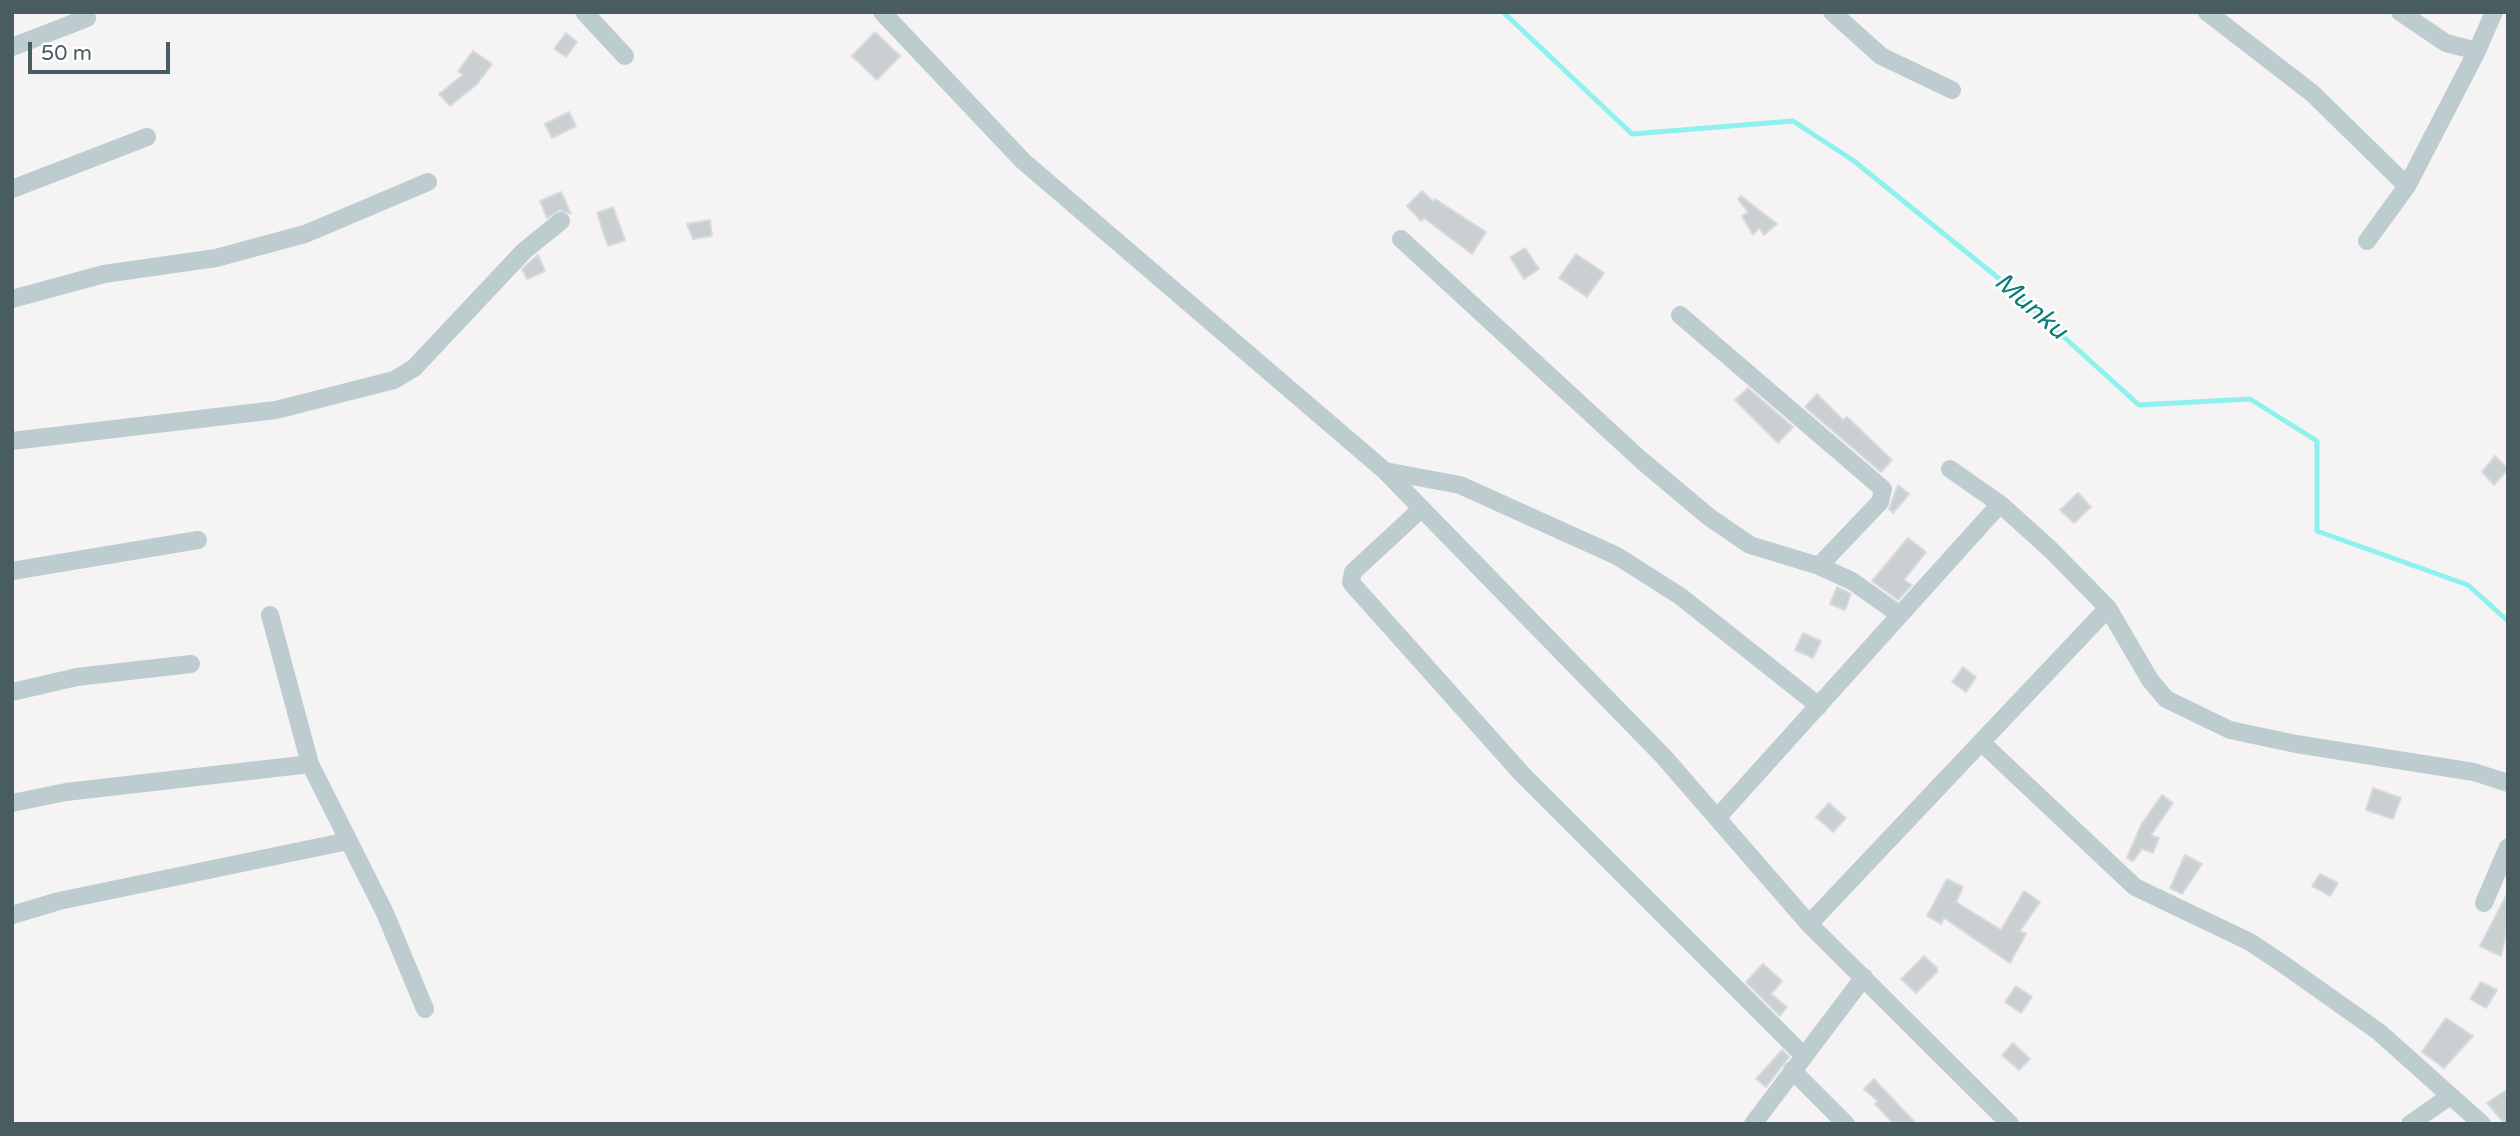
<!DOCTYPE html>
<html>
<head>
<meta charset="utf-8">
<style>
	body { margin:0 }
	#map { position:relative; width:2520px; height:1136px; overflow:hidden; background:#f5f3f3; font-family:"Varela Round",sans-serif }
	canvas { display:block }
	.frame { position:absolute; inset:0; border:14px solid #495c62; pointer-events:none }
	.scale { position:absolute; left:28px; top:42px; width:142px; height:32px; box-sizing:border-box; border:4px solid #495c62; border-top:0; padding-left:9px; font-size:21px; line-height:24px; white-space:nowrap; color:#495c62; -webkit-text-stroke:5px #fff; paint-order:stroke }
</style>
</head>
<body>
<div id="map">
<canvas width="2520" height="1136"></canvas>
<div class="frame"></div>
<div class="scale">50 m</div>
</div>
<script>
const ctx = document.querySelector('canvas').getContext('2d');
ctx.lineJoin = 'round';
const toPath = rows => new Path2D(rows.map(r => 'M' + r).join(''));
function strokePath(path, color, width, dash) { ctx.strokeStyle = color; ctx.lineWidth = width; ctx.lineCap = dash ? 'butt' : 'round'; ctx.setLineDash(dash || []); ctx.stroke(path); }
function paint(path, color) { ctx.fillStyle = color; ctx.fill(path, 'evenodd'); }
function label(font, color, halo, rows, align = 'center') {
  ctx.font = font + ' "Varela Round",sans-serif'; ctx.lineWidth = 5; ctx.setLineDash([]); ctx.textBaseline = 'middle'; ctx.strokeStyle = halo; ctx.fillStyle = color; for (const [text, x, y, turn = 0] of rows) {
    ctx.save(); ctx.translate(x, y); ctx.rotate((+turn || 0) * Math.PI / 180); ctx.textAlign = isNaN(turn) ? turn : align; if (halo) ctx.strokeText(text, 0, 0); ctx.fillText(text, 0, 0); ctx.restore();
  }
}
strokePath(toPath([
	[1503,12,1632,134,1793,121,1854,161,2002,281,2139,405,2250,399,2317,441,2317,531,2468,585,2508,621]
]), '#8df1ed', 5);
const building = toPath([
	[875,32,900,56,877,80,852,56,875,32],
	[566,33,577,42,566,57,554,49,566,33],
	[473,51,492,64,477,84,450,106,439,94,463,75,458,71,473,51],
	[569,112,576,126,552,138,545,124,569,112],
	[1422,191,1434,202,1435,199,1486,232,1472,254,1424,218,1421,221,1407,206,1422,191],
	[561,192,571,214,560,210,547,218,540,201,561,192],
	[1741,196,1777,224,1764,235,1759,228,1753,235,1742,216,1748,212,1738,199,1741,196],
	[613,207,625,240,608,246,597,213,613,207],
	[710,220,712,236,693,239,687,224,710,220],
	[1525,248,1539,269,1524,279,1510,257,1525,248],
	[1576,254,1604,273,1587,297,1559,278,1576,254],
	[538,255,545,271,527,279,522,269,538,255],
	[1748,388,1793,427,1778,443,1735,400,1748,388],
	[1817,394,1843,420,1847,417,1892,460,1881,472,1805,407,1817,394],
	[2495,456,2508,469,2494,485,2482,472,2495,456],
	[1898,485,1909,494,1893,513,1889,509,1898,485],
	[2078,493,2091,507,2074,523,2060,510,2078,493],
	[1908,538,1926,552,1904,580,1912,585,1898,600,1872,581,1908,538],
	[1837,587,1851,594,1845,610,1830,604,1837,587],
	[1803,633,1821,641,1813,658,1795,650,1803,633],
	[1963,667,1976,677,1966,692,1952,682,1963,667],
	[2373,788,2401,798,2393,819,2366,810,2373,788],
	[2162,795,2173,803,2151,835,2159,838,2153,853,2142,849,2133,861,2127,858,2141,825,2162,795],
	[1829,803,1846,818,1833,832,1816,817,1829,803],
	[2185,855,2202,864,2182,894,2170,888,2185,855],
	[2320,874,2338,883,2330,896,2312,886,2320,874],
	[1947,879,1963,887,1956,902,2001,930,2024,891,2040,902,2020,931,2026,934,2010,963,1944,918,1941,924,1927,916,1947,879],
	[2508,892,2508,926,2501,956,2480,946,2508,892],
	[1924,956,1937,968,1937,972,1916,993,1901,979,1924,956],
	[1763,964,1782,981,1771,994,1787,1007,1780,1016,1746,982,1763,964],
	[2481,982,2497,990,2486,1008,2470,999,2481,982],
	[2016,986,2032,997,2021,1013,2005,1002,2016,986],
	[2446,1018,2473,1036,2444,1068,2422,1052,2446,1018],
	[2013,1043,2030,1059,2019,1070,2002,1055,2013,1043],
	[1782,1050,1789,1057,1766,1087,1756,1079,1782,1050],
	[1874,1079,1906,1113,1917,1124,1894,1124,1875,1104,1878,1101,1864,1089,1874,1079],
	[2508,1089,2508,1124,2505,1124,2487,1103,2508,1089]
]);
paint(building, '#cacfd2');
strokePath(building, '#d7dbde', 2);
strokePath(toPath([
	[584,12,625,56],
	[882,12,1023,161,1385,471,1664,757,1809,924,2010,1124],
	[1832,12,1881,56,1952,90],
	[2207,12,2312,93,2407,186],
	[2400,12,2446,43,2477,51],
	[12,47,87,18],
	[12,189,147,137],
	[1401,239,1641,460,1709,517,1750,545,1819,566,1852,581,1900,615],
	[2367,241,2407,186,2477,51,2494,12],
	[12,299,104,274,216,258,305,234,428,182],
	[1680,315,1883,489,1880,502,1819,566],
	[12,441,276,410,394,380,414,368,524,251,561,221],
	[1950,469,2000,504,2050,549,2108,608,2150,680,2166,699,2230,730,2296,744,2474,772,2508,783],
	[1385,471,1460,485,1617,556,1680,596,1819,706],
	[1420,510,1353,572,1351,582,1354,586,1522,774,1804,1056],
	[12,571,198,540],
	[270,615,310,764,385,913,425,1009],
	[12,692,77,677,191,664],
	[1981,742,2135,887,2250,942,2283,964,2379,1032,2482,1124],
	[12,803,66,792,310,764],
	[1717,818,2000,504],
	[2484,903,2508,847],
	[12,915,59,901,348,841],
	[1809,924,2108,608],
	[1792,1070,1846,1124],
	[1753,1124,1864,977],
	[2410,1124,2450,1096]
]), '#bdcccf', 18);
label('italic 26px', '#0a7d7a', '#fff', [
	["Munku",2030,307,41]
]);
</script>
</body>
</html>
